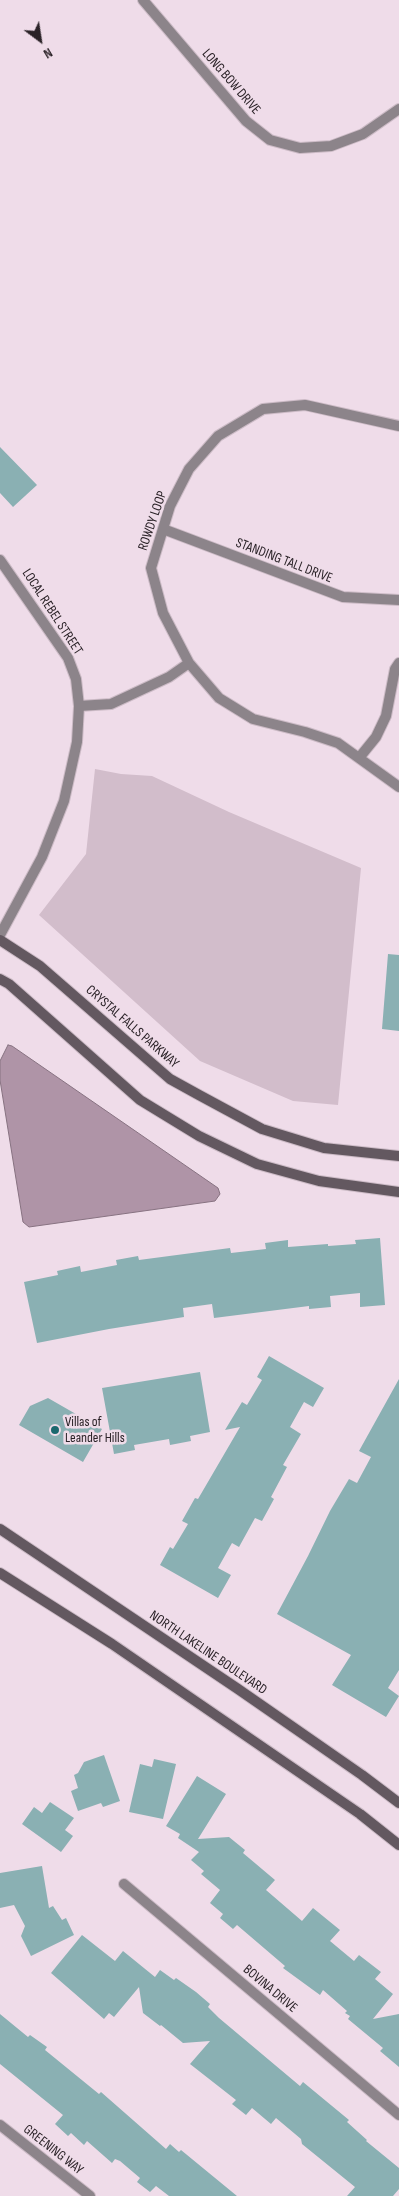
<!DOCTYPE html>
<html>
<head>
<meta charset="utf-8">
<style>
	body { margin:0 }
	#map { position:relative; width:399px; height:2196px; overflow:hidden; background:#efdce9; font-family:"Sofia Sans Condensed",sans-serif }
	canvas { display:block }
	.north { position:absolute; left:15px; top:15px; width:50px; height:50px; -webkit-text-stroke:4px #efdce9; paint-order:stroke; rotate:149deg; font-size:14px; font-weight:700; line-height:20px; text-align:center; color:#2a2227 }
	.north::after { content:''; display:block; margin:auto; width:18px; height:22px; background:#2a2227; clip-path:polygon(50% 0,100% 100%,50% 72%,0 100%) }
</style>
</head>
<body>
<div id="map">
<canvas width="399" height="2196"></canvas>
<div class="north">N</div>
</div>
<script>
const ctx = document.querySelector('canvas').getContext('2d');
ctx.lineJoin = 'round';
function paint(path, color) { ctx.fillStyle = color; ctx.fill(path, 'evenodd'); }
const toPath = rows => new Path2D(rows.map(r => 'M' + r).join(''));
function strokePath(path, color, width, dash) { ctx.strokeStyle = color; ctx.lineWidth = width; ctx.lineCap = dash ? 'butt' : 'round'; ctx.setLineDash(dash || []); ctx.stroke(path); }
function label(font, color, halo, rows, align = 'center') {
  ctx.font = font + ' "Sofia Sans Condensed",sans-serif'; ctx.lineWidth = 5; ctx.setLineDash([]); ctx.textBaseline = 'middle'; ctx.strokeStyle = halo; ctx.fillStyle = color; for (const [text, x, y, turn = 0] of rows) {
    ctx.save(); ctx.translate(x, y); ctx.rotate((+turn || 0) * Math.PI / 180); ctx.textAlign = isNaN(turn) ? turn : align; if (halo) ctx.strokeText(text, 0, 0); ctx.fillText(text, 0, 0); ctx.restore();
  }
}
paint(toPath([
	[95,769,121,774,152,776,229,812,361,868,338,1105,293,1101,200,1061,39,915,86,854]
]), '#d2bdcb');
const water = toPath([
	[8,1045,12,1046,218,1188,220,1194,215,1201,29,1227,23,1222,0,1080,0,1061,8,1045]
]);
paint(water, '#af94a7');
strokePath(water, '#877281', 1);
paint(toPath([
	[0,447,37,485,13,507,0,493],
	[388,954,399,955,399,1031,382,1029],
	[380,1238,385,1305,360,1307,360,1293,330,1296,331,1307,309,1309,309,1306,214,1318,212,1304,183,1308,184,1317,109,1329,37,1343,24,1282,58,1275,57,1271,80,1266,81,1272,117,1265,116,1260,138,1256,139,1260,230,1248,231,1253,266,1249,265,1243,288,1240,288,1247,328,1244,328,1246,356,1244,355,1240],
	[269,1356,324,1388,313,1407,304,1402,290,1427,301,1434,283,1465,287,1467,271,1497,274,1499,262,1521,255,1518,239,1547,232,1543,218,1568,231,1575,218,1598,160,1565,170,1547,173,1549,188,1524,182,1521,195,1498,198,1499,240,1427,225,1430,242,1402,247,1405,262,1380,257,1377],
	[200,1372,210,1432,190,1436,191,1441,170,1445,169,1439,134,1445,135,1450,114,1454,102,1388],
	[399,1379,399,1670,388,1688,399,1696,386,1717,332,1685,351,1655,277,1614,308,1556,330,1511,349,1479,357,1483,371,1457,359,1451],
	[48,1398,102,1429,83,1462,19,1425,30,1406],
	[104,1755,120,1801,103,1807,101,1803,78,1811,71,1791,78,1788,74,1775,78,1773,84,1762],
	[154,1759,176,1764,163,1819,129,1812,140,1764,152,1767],
	[197,1776,226,1794,198,1839,229,1837,245,1850,243,1853,275,1880,266,1890,302,1921,313,1908,340,1930,330,1941,354,1961,359,1955,381,1972,375,1979,393,1994,373,2019,399,2014,399,2067,380,2051,383,2048,348,2019,350,2016,345,2013,347,2011,323,1990,320,1995,283,1968,285,1966,237,1925,233,1929,220,1918,223,1914,210,1903,220,1890,201,1874,204,1871,191,1860,199,1852,178,1838,180,1834,166,1826],
	[50,1802,74,1818,65,1830,73,1836,61,1852,22,1824,34,1807,42,1813],
	[42,1866,49,1908,53,1906,62,1920,66,1918,74,1935,31,1956,21,1936,25,1926,14,1905,0,1908,0,1873],
	[82,1935,115,1961,123,1951,155,1977,160,1970,174,1980,176,1978,196,1992,210,2004,208,2007,219,2018,300,2086,303,2082,349,2120,347,2122,367,2140,366,2141,399,2168,399,2189,393,2196,347,2196,355,2187,302,2144,301,2139,276,2118,271,2124,252,2108,246,2115,232,2104,236,2100,190,2064,210,2041,183,2043,161,2025,160,2026,143,2013,139,1987,114,2017,109,2013,104,2019,51,1973],
	[0,2014,28,2037,30,2035,47,2047,45,2050,99,2094,101,2092,166,2149,170,2144,179,2152,181,2150,237,2196,169,2196,156,2186,150,2192,137,2182,140,2178,120,2161,115,2159,112,2163,87,2141,84,2145,71,2133,68,2136,55,2124,63,2115,0,2064]
]), '#8ab0b3');
const street = toPath([
	[143,0,246,121,270,140,300,148,331,146,363,134,399,109],
	[399,426,305,405,263,409,218,436,189,469,170,506,151,568,163,613,189,663,219,698,253,719,305,732,338,743,399,787],
	[163,529,343,597,399,600],
	[0,560,68,658,76,679,79,706,77,742,64,801,42,857,0,935],
	[79,706,111,704,169,677,189,663],
	[359,758,376,737,386,716,395,669,399,663],
	[124,1884,399,2115],
	[0,2125,90,2196]
]);
const secondary = toPath([
	[0,940,40,966,170,1079,199,1095,262,1129,324,1148,399,1156],
	[0,979,9,984,140,1100,199,1136,257,1164,319,1181,399,1192],
	[0,1529,238,1689,362,1775,399,1803],
	[0,1573,112,1644,360,1814,399,1845]
]);
strokePath(street, '#ccbbc6', 12);
strokePath(secondary, '#ccbbc6', 12);
strokePath(street, '#8c848a', 10);
strokePath(secondary, '#635860', 10);
for (const [x, y, r, color] of [
	[55,1430,5,"#1b686e"]
]) { const dot = new Path2D(); dot.arc(x, y, r, 0, 2 * Math.PI); ctx.fillStyle = color; ctx.fill(dot); strokePath(dot, '#efdce9', 2); }
label('14px', '#2a2227', '#efdce9', [
	["LONG BOW DRIVE",231,82,49],
	["ROWDY LOOP",153,521,-71],
	["STANDING TALL DRIVE",284,561,21],
	["LOCAL REBEL STREET",52,612,57],
	["CRYSTAL FALLS PARKWAY",132,1027,41],
	["NORTH LAKELINE BOULEVARD",208,1653,34],
	["BOVINA DRIVE",270,1989,40],
	["GREENING WAY",53,2150,38]
]);
label('14px', '#2a2227', '#efdce9', [
	["Villas of",65,1422],
	["Leander Hills",65,1438]
], 'left');
</script>
</body>
</html>
